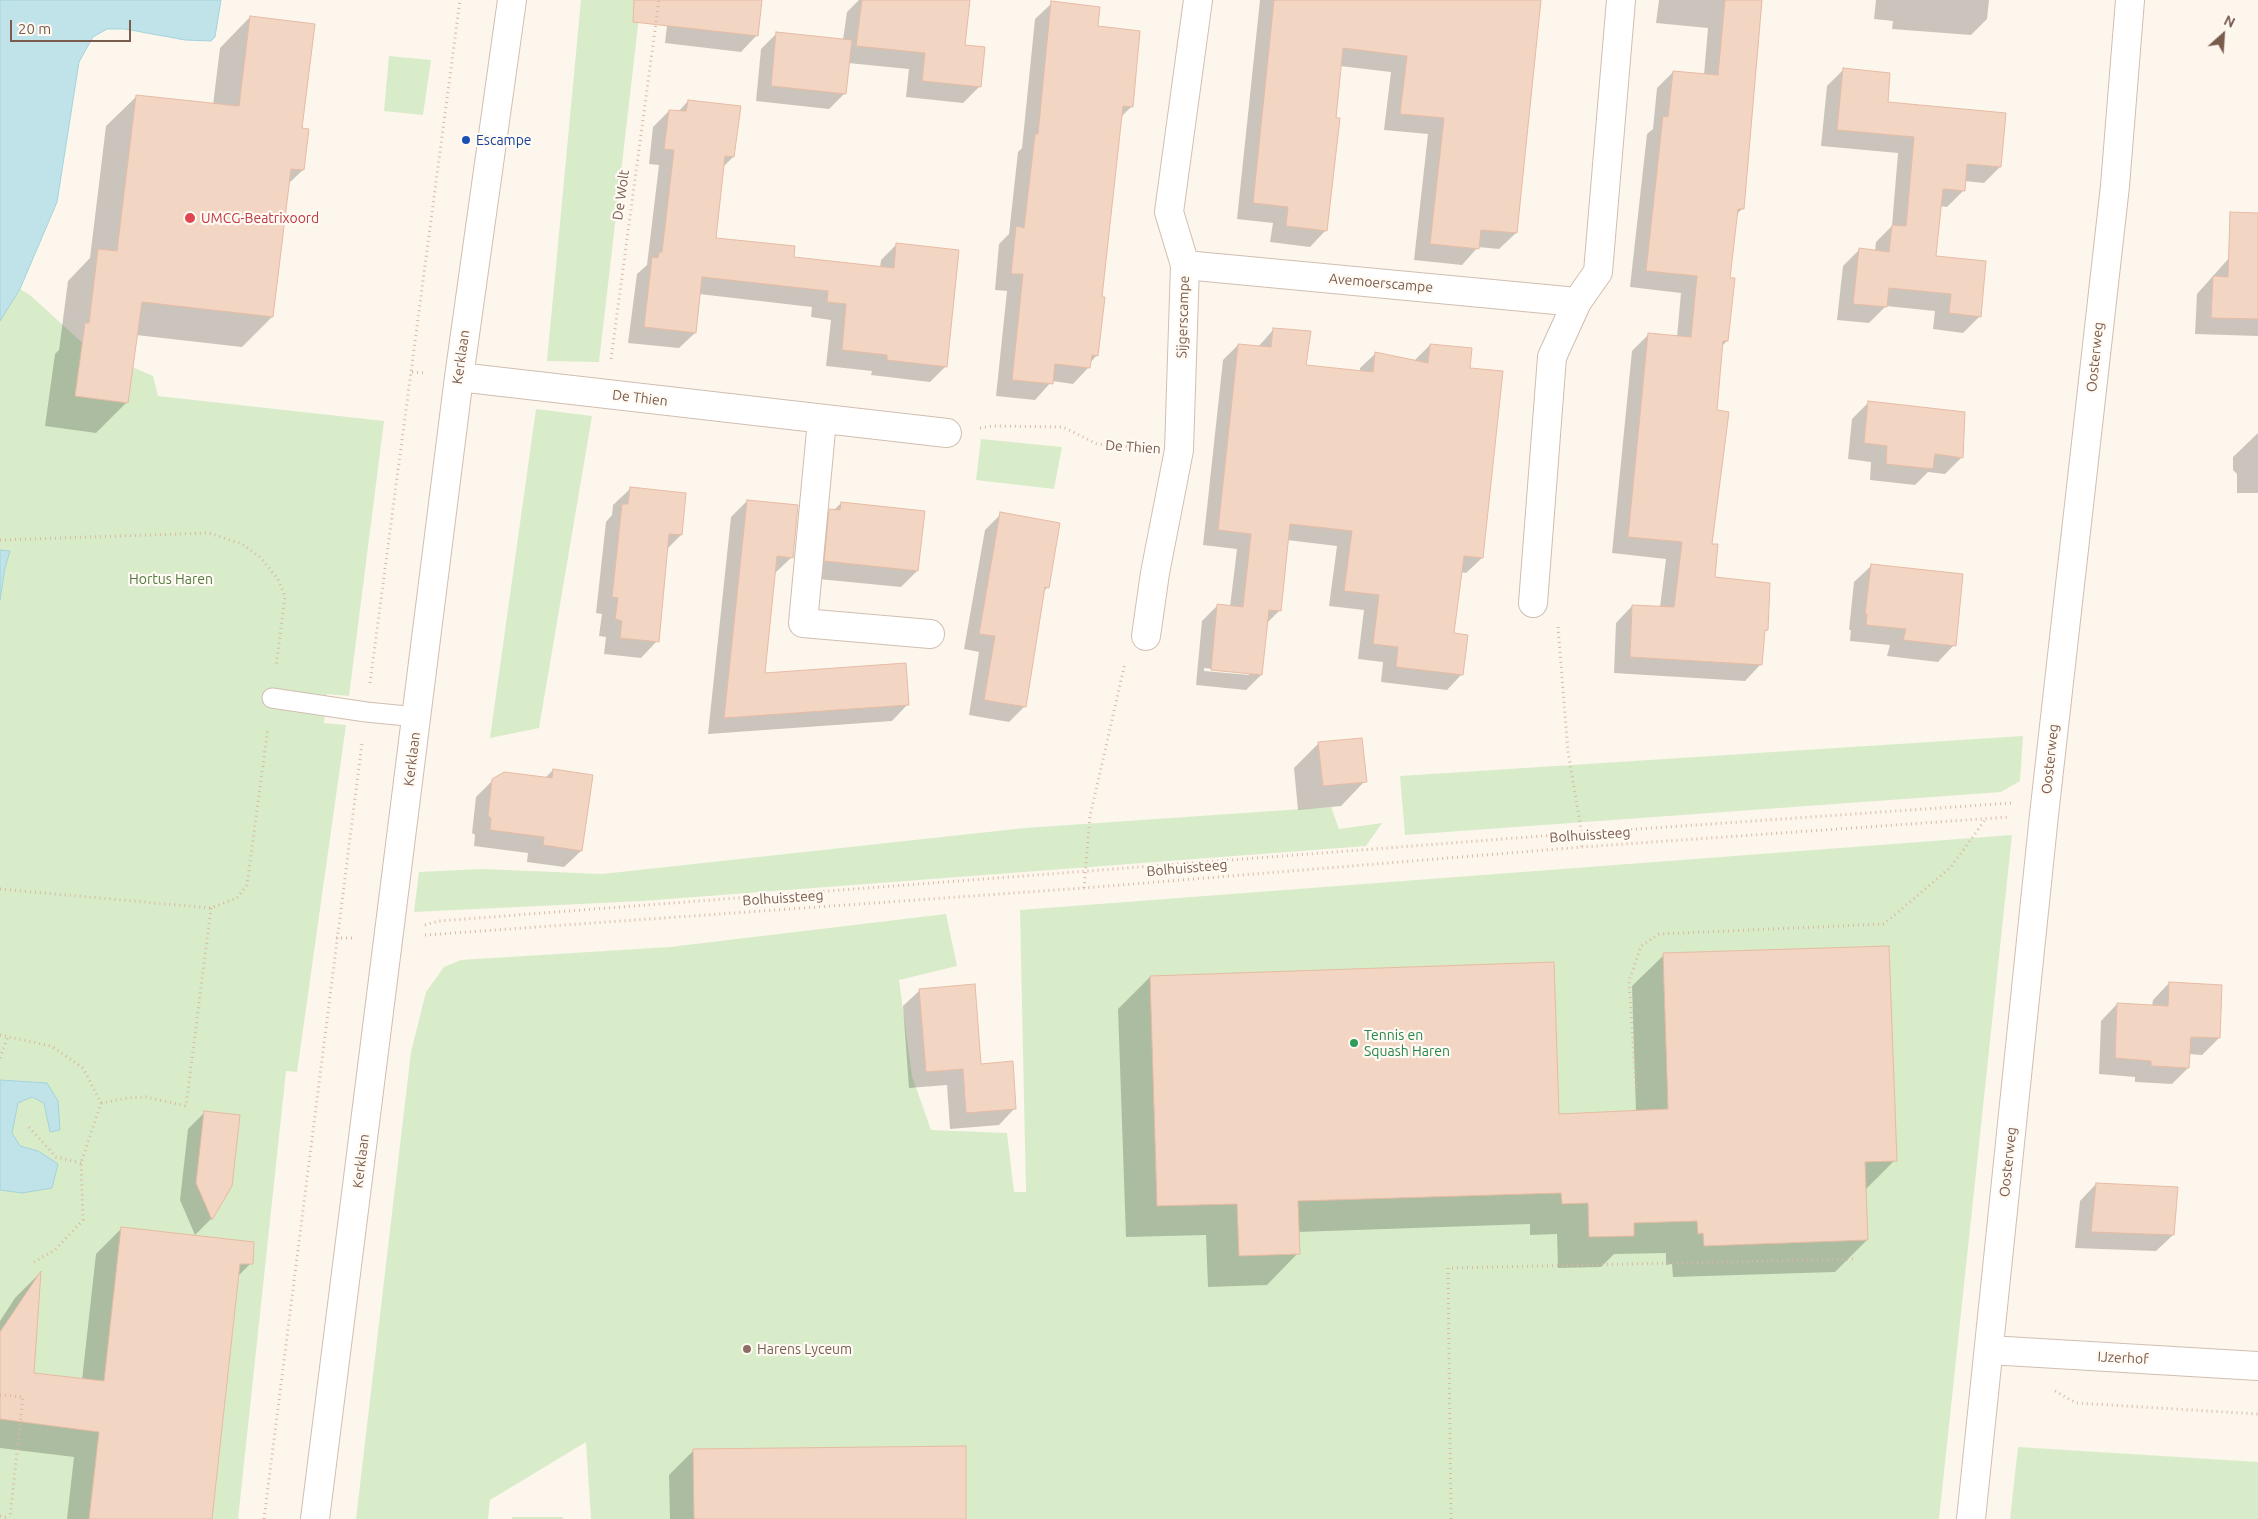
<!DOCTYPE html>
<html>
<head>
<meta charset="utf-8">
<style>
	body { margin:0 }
	#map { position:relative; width:2258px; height:1519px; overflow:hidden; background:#fdf6ec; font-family:Ubuntu,sans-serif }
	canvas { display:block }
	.north { position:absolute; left:2198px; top:10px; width:50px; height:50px; -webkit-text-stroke:4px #fffaf3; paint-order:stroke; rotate:26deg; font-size:14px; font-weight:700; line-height:20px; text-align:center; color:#7a5c4d }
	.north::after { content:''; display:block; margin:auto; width:18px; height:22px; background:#7a5c4d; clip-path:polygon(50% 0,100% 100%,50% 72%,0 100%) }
	.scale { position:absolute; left:10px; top:20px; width:121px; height:22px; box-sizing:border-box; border:2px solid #7a5c4d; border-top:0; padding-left:6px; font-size:15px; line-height:18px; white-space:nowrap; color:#7a5c4d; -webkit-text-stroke:4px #fffaf3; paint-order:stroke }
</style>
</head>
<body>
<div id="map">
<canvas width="2258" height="1519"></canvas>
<div class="north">N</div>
<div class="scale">20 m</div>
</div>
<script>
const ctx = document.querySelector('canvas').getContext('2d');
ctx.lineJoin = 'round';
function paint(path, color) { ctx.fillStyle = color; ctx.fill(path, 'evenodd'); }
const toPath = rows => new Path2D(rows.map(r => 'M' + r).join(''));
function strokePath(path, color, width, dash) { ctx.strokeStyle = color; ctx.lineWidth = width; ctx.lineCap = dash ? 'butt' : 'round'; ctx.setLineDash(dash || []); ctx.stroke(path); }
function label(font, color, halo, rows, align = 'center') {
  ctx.font = font + ' Ubuntu,sans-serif'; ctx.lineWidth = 4.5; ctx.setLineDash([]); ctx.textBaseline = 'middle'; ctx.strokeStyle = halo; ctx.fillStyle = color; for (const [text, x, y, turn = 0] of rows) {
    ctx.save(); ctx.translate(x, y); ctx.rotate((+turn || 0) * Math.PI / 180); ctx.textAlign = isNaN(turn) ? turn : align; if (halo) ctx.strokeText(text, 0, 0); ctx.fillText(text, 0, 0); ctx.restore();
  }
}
paint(toPath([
	[581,0,641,0,599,362,547,361],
	[389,56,431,60,423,115,384,111],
	[20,289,30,295,88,348,153,376,158,396,384,421,349,696,327,694,325,710,324,723,346,725,297,1072,286,1071,238,1519,0,1519,0,321],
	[536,409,592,416,539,728,490,738],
	[981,439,1062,447,1054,489,976,480],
	[2023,736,2020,781,2001,792,1405,835,1400,776],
	[1331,807,1339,829,1382,823,1366,846,642,901,414,912,419,872,482,869,602,874,1025,828],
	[2012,835,1939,1519,966,1519,966,1447,694,1519,591,1519,586,1442,490,1500,488,1519,356,1519,411,1052,426,992,444,967,461,960,670,947,946,914,957,966,899,980,912,1076,931,1130,1007,1133,1014,1192,1026,1192,1020,910],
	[2018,1447,2258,1462,2258,1519,2010,1519],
	[512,1517,563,1517,563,1519,512,1519]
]), '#d8ecc9');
const water = toPath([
	[0,0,221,0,215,37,211,41,185,40,125,29,107,29,93,37,79,62,57,202,20,289,0,321,0,0],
	[0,550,10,551,5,568,0,600,0,550],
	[0,1080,47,1083,58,1101,60,1130,50,1132,44,1103,32,1097,18,1103,12,1133,20,1146,38,1151,58,1164,52,1188,22,1193,0,1190,0,1080]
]);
paint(water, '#bfe3e8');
strokePath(water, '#a5d3da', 1);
paint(toPath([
	[670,0,761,0,757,35,741,52,665,43],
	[859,0,962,0,964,46,980,86,963,103,906,97,909,69,848,63,845,93,829,109,756,101,761,49,777,33,843,40,847,12],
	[1260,0,1540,0,1516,233,1499,249,1478,247,1462,265,1414,260,1428,134,1384,130,1391,72,1340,66,1326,230,1310,247,1270,242,1273,223,1237,219],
	[1659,0,1762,0,1742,209,1736,215,1729,279,1727,341,1722,346,1715,411,1711,545,1713,578,1767,630,1763,633,1761,664,1745,681,1614,673,1616,623,1632,606,1660,607,1666,559,1612,553,1632,351,1649,334,1677,337,1681,293,1630,287,1647,134,1653,129,1657,88,1673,72,1704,75,1708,28,1656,23],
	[1876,0,1989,0,1987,19,1971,35,1892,29,1893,21,1874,19],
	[1052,3,1097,27,1132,106,1120,118,1101,298,1097,355,1090,363,1089,367,1073,384,1052,381,1035,400,996,396,1007,291,995,290,999,244,1009,234,1018,152,1022,148,1035,19],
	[250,17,303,170,288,184,272,317,242,347,136,335,127,402,96,433,45,426,55,354,59,350,68,281,90,258,106,126,137,96,213,105,220,48],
	[1843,70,1886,103,2000,167,1984,183,1964,181,1964,190,1947,207,1940,206,1934,258,1980,316,1963,333,1933,329,1935,311,1886,306,1869,323,1837,320,1843,266,1859,250,1875,251,1876,242,1892,226,1898,153,1821,146,1827,86],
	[688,101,733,157,723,167,714,239,792,258,880,268,881,260,897,244,946,366,930,382,871,375,872,371,826,366,831,320,811,317,812,307,699,294,695,333,679,348,628,343,637,274,647,265,659,165,649,164,653,127,669,111,678,112],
	[2229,258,2258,259,2258,336,2195,334,2197,294],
	[1274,329,1305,366,1360,372,1360,368,1376,353,1415,360,1430,345,1468,369,1482,558,1466,573,1460,572,1453,635,1462,674,1447,690,1381,682,1383,662,1358,659,1364,610,1329,606,1337,546,1287,540,1280,610,1266,624,1261,675,1246,690,1196,685,1202,621,1218,605,1230,607,1237,549,1203,545,1223,360,1238,345,1258,347],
	[1204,668,1249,673,1249,675,1204,671],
	[1868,403,1962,457,1945,474,1928,472,1915,485,1870,480,1871,462,1848,459,1852,419],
	[2258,433,2258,493,2237,493,2237,474,2233,470,2233,457],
	[630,489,681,535,666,550,657,641,641,658,604,654,606,637,599,636,602,614,596,613,606,522,612,515,613,505],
	[747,501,792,557,774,574,763,674,908,704,892,721,708,734,731,517],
	[841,503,917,571,901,587,808,578,813,527,830,510,834,510],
	[1001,514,1048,587,1043,592,1025,706,1009,722,969,715,979,652,964,649,985,530],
	[1871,566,1954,645,1938,662,1887,656,1890,645,1850,641,1851,630,1849,630,1854,582],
	[1319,743,1365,781,1341,806,1298,810,1294,768],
	[553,770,581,851,564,867,527,862,528,853,474,846,475,835,472,833,476,797,493,780,545,778],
	[1664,955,1895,1160,1865,1190,1867,1240,1835,1272,1673,1277,1672,1264,1666,1265,1666,1253,1614,1254,1601,1267,1558,1268,1557,1234,1530,1235,1530,1224,1298,1232,1298,1253,1267,1285,1208,1287,1206,1235,1126,1237,1118,1009,1150,977,1558,1115,1636,1112,1632,986],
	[2169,983,2219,1038,2202,1055,2189,1054,2188,1068,2172,1084,2135,1082,2135,1077,2099,1074,2101,1021,2117,1004,2152,1006,2153,1000],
	[920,990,1015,1108,999,1125,950,1129,947,1085,909,1088,903,1006],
	[205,1112,231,1185,211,1219,195,1235,180,1200,188,1129],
	[2096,1184,2173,1235,2156,1251,2075,1248,2080,1201],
	[122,1228,251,1263,237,1277,211,1519,67,1519,74,1457,0,1448,0,1321,15,1298,39,1274,33,1374,82,1380,96,1254],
	[694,1450,965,1519,670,1519,669,1475]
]), '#0003');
const building = toPath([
	[634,0,762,0,758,36,633,22,634,0],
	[862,0,970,0,965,45,985,47,981,87,922,81,925,53,856,46,862,0],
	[1274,0,1541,0,1517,233,1481,230,1479,249,1430,244,1444,118,1400,114,1407,56,1343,48,1336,118,1340,118,1327,231,1286,226,1288,207,1253,203,1274,0],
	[1725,0,1762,0,1744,209,1738,209,1730,278,1735,278,1728,341,1723,341,1717,410,1729,412,1712,544,1718,544,1715,577,1770,583,1768,630,1765,630,1762,665,1630,657,1632,605,1674,607,1682,542,1628,537,1648,333,1691,337,1697,276,1646,271,1663,116,1668,117,1673,71,1718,75,1725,0],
	[1051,1,1100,7,1098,26,1140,31,1133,107,1123,106,1102,297,1105,297,1098,356,1092,355,1090,368,1055,364,1053,384,1012,380,1023,274,1011,274,1016,226,1024,228,1035,134,1038,134,1051,1],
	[250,16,315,24,302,128,309,129,304,170,291,169,273,317,142,302,128,403,75,396,85,323,89,323,98,249,117,251,136,95,239,106,250,16],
	[776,32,852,40,846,94,771,86,776,32],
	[1843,68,1890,73,1888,102,2006,113,2001,167,1967,164,1965,191,1943,189,1936,256,1986,261,1981,317,1949,313,1951,294,1889,288,1887,307,1853,304,1859,248,1889,252,1892,225,1906,226,1914,137,1837,130,1843,68],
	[688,100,741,106,734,157,725,156,716,238,795,246,794,257,894,268,896,243,959,250,947,367,887,360,887,355,842,350,846,304,827,302,828,291,702,277,696,333,644,327,652,257,658,258,659,252,662,252,674,150,664,149,669,110,686,111,688,100],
	[2230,212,2258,213,2258,319,2211,318,2213,276,2228,277,2230,212],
	[1273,328,1311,331,1306,365,1373,372,1375,352,1428,363,1430,344,1472,348,1470,368,1503,371,1483,558,1464,556,1454,633,1468,635,1463,675,1396,667,1398,647,1373,644,1379,595,1344,591,1352,531,1290,524,1281,611,1269,610,1262,675,1211,670,1217,604,1243,607,1251,534,1218,530,1238,344,1271,347,1273,328],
	[1868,401,1965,412,1963,458,1935,454,1933,469,1886,464,1887,446,1864,443,1868,401],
	[630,487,686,493,682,535,669,534,659,642,620,638,622,621,615,619,618,598,612,597,622,504,628,504,630,487],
	[747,500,798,505,793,558,777,556,765,673,906,663,909,705,724,718,747,500],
	[841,502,925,511,918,571,824,561,829,509,840,510,841,502],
	[1000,512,1060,523,1049,588,1045,587,1026,707,984,700,995,636,979,634,1000,512],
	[1871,564,1963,574,1956,646,1903,640,1906,629,1866,625,1867,614,1865,614,1871,564],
	[1362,738,1367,782,1323,786,1318,742,1362,738],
	[553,769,593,775,582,851,543,845,544,837,490,830,491,818,488,816,492,779,504,772,552,778,553,769],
	[1889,946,1897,1161,1865,1162,1868,1240,1704,1246,1703,1233,1698,1234,1697,1221,1634,1223,1634,1236,1589,1237,1588,1203,1562,1204,1561,1193,1298,1201,1300,1254,1239,1256,1237,1204,1157,1206,1150,976,1554,962,1559,1114,1668,1109,1663,953,1889,946],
	[2169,982,2222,985,2220,1038,2191,1037,2189,1068,2151,1066,2151,1061,2115,1058,2117,1003,2168,1006,2169,982],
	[975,984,981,1064,1013,1061,1016,1109,966,1113,963,1069,926,1072,919,989,975,984],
	[204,1111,240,1115,232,1186,212,1220,196,1183,204,1111],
	[2096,1183,2178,1187,2174,1235,2091,1232,2096,1183],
	[121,1227,254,1242,253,1264,240,1264,212,1519,89,1519,99,1432,0,1419,0,1332,41,1271,34,1373,104,1381,121,1227],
	[966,1446,966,1519,694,1519,693,1449,966,1446]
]);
paint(building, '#f3d5c3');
strokePath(building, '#e6bba3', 1);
const lane = toPath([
	[272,698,366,712,417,717]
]);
const street = toPath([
	[1185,265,1577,302],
	[459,377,947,433],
	[822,420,803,623,930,634],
	[1533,603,1552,357,1577,302,1598,272,1621,0],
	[1146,636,1155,573,1179,450,1185,265,1169,212,1198,0],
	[1989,1350,2258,1366],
	[315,1519,459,377,512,0],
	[1971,1519,2044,815,2115,186,2130,0]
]);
strokePath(lane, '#d1beb0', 21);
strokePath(street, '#d1beb0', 30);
strokePath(toPath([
	[611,359,659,0],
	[412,372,424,373],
	[980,428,993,426,1063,427,1097,444,1144,448],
	[0,540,209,533,242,544,260,557,278,579,285,596,276,667],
	[1558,627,1568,752,1580,822,1582,847],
	[370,683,460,0],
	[1084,888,1090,816,1125,663],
	[0,889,211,908,237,898,247,885,268,728],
	[425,925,439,921,1581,833,2011,803],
	[425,935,1084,888,1582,847,2009,817],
	[336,938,353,938],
	[0,1035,51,1046,83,1068,101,1103,81,1163,83,1220,55,1250,34,1262],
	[0,1058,8,1036],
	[1636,1088,1629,981,1641,946,1659,934,1884,924,1951,867,1985,820],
	[101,1103,128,1098,146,1097,186,1106,211,908],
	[29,1127,56,1157,81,1163],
	[2055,1391,2076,1403,2258,1414],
	[0,1395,23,1397,10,1517],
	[0,1516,10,1518],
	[264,1519,362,743],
	[1451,1519,1448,1268,1857,1259]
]), '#d9b8a5', 3, [1, 4]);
strokePath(lane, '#fff', 19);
strokePath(street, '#fff', 28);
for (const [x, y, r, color] of [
	[466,140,5,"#1a4fb4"],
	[190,218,6,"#e0444e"],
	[1354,1043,5,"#2e9e5b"],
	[747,1349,5,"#8d6e63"]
]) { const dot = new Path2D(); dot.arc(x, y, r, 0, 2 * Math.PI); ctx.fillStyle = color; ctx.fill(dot); strokePath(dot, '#fffaf3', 2); }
label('14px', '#164399', '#fffaf3', [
	["Escampe",476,140]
], 'left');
label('14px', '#7a5c4d', '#fffaf3', [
	["De Wolt",621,195,-82],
	["Avemoerscampe",1381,283,5],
	["Sijgerscampe",1183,317,-88],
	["Kerklaan",461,357,-82],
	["Oosterweg",2095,357,-84],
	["De Thien",640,398,7],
	["De Thien",1133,447,4],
	["Kerklaan",412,759,-83],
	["Oosterweg",2050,759,-84],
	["Bolhuissteeg",1590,835,-4],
	["Bolhuissteeg",1187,868,-5],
	["Bolhuissteeg",783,898,-4],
	["Kerklaan",361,1161,-83],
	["Oosterweg",2008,1162,-84],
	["IJzerhof",2123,1358,3]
]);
label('14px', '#be3a42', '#fffaf3', [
	["UMCG-Beatrixoord",201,218]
], 'left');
label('14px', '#537a41', '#fffaf3', [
	["Hortus Haren",171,579]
]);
label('14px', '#27864d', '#fffaf3', [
	["Tennis en",1364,1035],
	["Squash Haren",1364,1051]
], 'left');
label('14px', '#785e54', '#fffaf3', [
	["Harens Lyceum",757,1349]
], 'left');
</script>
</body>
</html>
